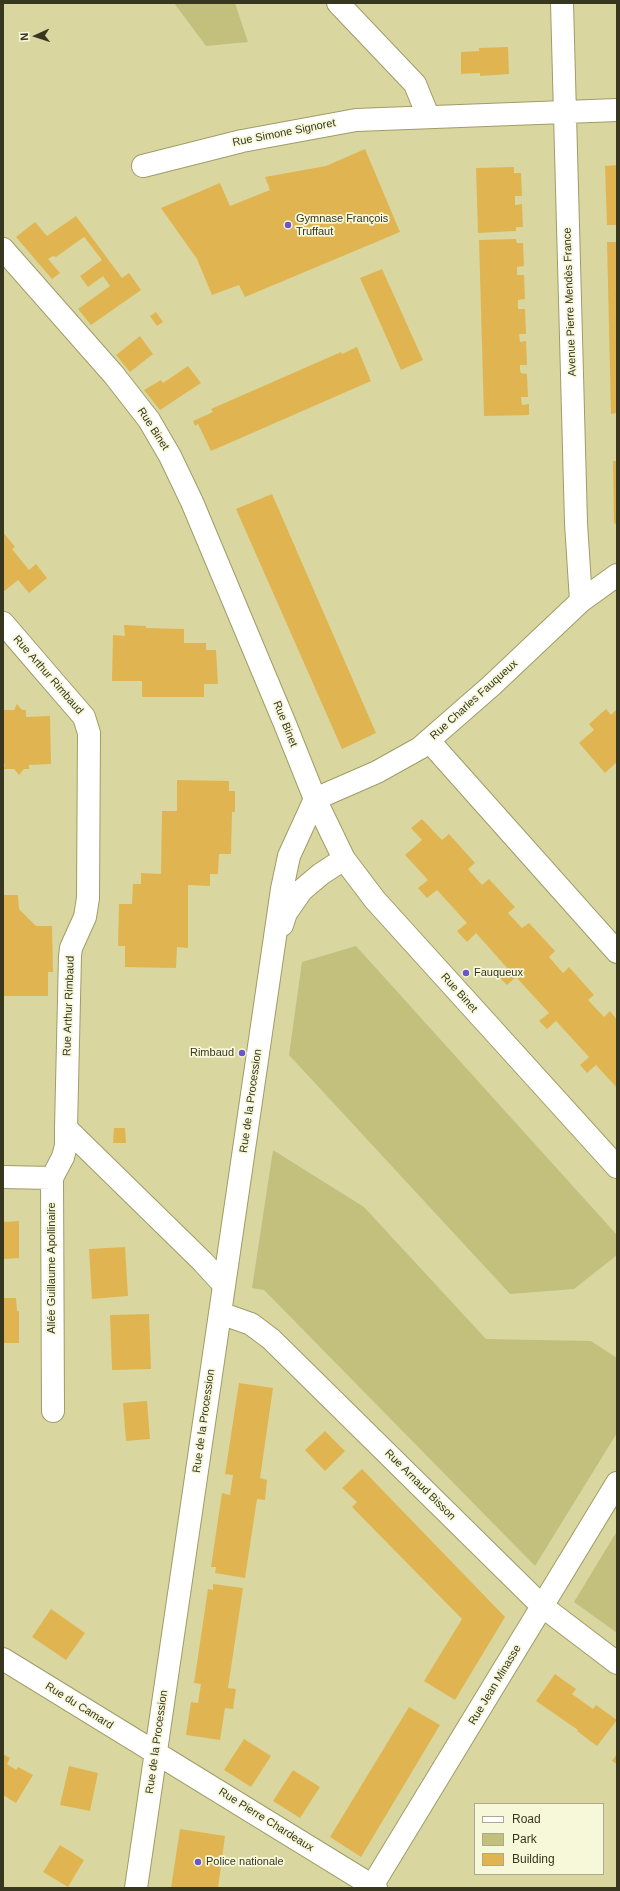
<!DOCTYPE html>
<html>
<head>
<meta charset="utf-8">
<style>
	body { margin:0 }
	#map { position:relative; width:620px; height:1891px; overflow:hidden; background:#d9d79f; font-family:Arial,sans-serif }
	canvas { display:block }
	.frame { position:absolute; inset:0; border:4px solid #37361f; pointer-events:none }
	.legend { position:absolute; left:474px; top:1803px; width:130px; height:72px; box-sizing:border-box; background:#f7f7da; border:1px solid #aaaa8f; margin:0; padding:5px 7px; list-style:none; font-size:12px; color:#37361f }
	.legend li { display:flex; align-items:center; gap:8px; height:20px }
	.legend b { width:20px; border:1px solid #aaaa8f }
	.north { position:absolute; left:16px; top:16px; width:40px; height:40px; -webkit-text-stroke:3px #f7f7da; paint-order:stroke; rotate:267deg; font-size:11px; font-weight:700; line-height:16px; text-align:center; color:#37361f }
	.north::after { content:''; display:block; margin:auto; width:14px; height:18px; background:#37361f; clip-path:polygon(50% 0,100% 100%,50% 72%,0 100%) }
</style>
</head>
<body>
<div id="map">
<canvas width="620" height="1891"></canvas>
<div class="frame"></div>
<ul class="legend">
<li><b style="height:5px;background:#fff"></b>Road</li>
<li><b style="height:11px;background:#c3c07d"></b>Park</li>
<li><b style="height:11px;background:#e0b551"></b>Building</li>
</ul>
<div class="north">N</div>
</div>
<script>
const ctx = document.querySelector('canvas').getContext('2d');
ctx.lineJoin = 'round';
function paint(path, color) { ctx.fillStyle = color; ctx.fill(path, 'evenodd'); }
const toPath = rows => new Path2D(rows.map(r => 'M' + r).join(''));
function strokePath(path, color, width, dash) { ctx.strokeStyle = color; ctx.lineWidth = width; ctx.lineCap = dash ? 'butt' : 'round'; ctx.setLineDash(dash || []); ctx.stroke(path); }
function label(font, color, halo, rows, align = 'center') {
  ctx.font = font + ' Arial,sans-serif'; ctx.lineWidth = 3.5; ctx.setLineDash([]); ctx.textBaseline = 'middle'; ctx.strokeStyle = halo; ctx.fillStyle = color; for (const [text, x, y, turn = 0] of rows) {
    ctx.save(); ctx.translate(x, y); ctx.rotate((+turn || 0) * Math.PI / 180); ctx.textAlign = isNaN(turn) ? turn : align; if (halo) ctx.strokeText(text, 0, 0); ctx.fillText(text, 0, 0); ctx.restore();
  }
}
paint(toPath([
	[174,3,235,3,248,42,206,46],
	[356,946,617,1235,617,1255,574,1289,510,1294,289,1055,302,962],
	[273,1150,364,1207,486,1339,591,1341,617,1358,617,1433,535,1566,264,1290,252,1288],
	[617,1531,617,1633,574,1602]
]), '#c3c07d');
paint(toPath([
	[508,47,509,74,480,76,480,73,461,74,461,52,479,51,479,48],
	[365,149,400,232,245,297,239,285,212,295,197,259,161,208,220,183,230,206,270,190,265,177,326,166],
	[617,165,617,225,607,225,605,166],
	[514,167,514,173,521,173,522,196,515,196,515,205,522,204,523,227,516,227,516,231,478,233,476,168],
	[76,216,122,278,129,273,141,290,91,325,78,309,110,286,103,276,88,287,80,276,102,260,85,238,84,237,56,257,53,256,48,259,60,273,52,279,16,237,35,222,47,236],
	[516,239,517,243,523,243,524,266,517,267,517,275,524,275,525,299,518,300,518,309,525,309,526,334,519,334,520,342,526,341,527,365,520,365,520,370,521,373,527,374,528,397,521,397,522,405,529,404,529,415,484,416,479,240],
	[607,242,617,242,617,413,611,414],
	[382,269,423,360,401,370,360,278],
	[156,312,163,322,157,326,150,316],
	[140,336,153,354,130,372,116,355],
	[357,347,371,381,211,451,198,424,195,426,193,421,213,412,211,409,341,352,342,354],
	[188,366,201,383,160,410,144,390,161,380,163,383],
	[613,461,617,461,617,525,614,523],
	[272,494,376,733,342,749,236,509],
	[3,532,15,547,12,549,29,570,36,564,47,578,29,593,18,580,3,592],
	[124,625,146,626,146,628,184,629,184,643,206,643,206,650,216,650,218,684,204,684,204,697,142,697,142,681,112,681,113,635,125,636],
	[17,704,22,710,26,710,26,717,50,716,51,764,29,765,29,769,24,769,19,775,14,769,4,769,5,764,3,765,3,710,14,710],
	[606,709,611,715,617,709,617,762,605,773,579,743,594,730,589,724],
	[177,780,229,781,229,791,235,791,235,812,232,812,231,854,219,854,218,874,210,874,210,886,188,885,188,948,177,947,176,968,125,967,125,946,118,946,119,904,132,904,133,884,141,884,141,873,161,874,162,811,177,811],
	[422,819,442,840,449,834,475,863,468,869,482,885,489,879,515,907,508,913,522,928,529,923,555,951,549,957,563,973,569,967,594,995,588,1000,604,1017,610,1011,617,1020,617,1088,596,1065,587,1073,580,1065,589,1057,556,1021,547,1029,539,1021,549,1013,516,977,507,985,499,977,508,969,476,933,467,942,457,931,467,923,437,890,427,898,418,888,428,880,405,855,422,840,411,828],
	[3,895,18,895,19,909,36,926,52,926,53,972,48,972,48,996,3,996],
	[114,1128,125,1128,126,1143,113,1143],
	[19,1221,19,1258,3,1259,3,1222],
	[125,1247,128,1296,92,1299,89,1249],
	[3,1298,16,1298,17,1311,19,1311,19,1343,3,1343],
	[149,1314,151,1369,112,1370,110,1315],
	[239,1383,273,1388,260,1478,267,1480,265,1500,257,1499,245,1578,215,1573,216,1567,211,1567,222,1493,230,1495,233,1475,225,1474],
	[147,1401,150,1439,126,1441,123,1403],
	[325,1431,345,1451,325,1471,305,1450],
	[362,1469,505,1617,455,1700,424,1681,462,1619,352,1507,357,1502,342,1488],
	[213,1584,243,1588,228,1688,236,1689,233,1709,225,1708,220,1740,186,1735,191,1702,198,1703,201,1684,194,1683,208,1589,213,1590],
	[51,1609,85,1633,66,1660,32,1637],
	[555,1674,576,1689,572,1694,583,1702,593,1709,596,1705,617,1720,597,1746,577,1731,578,1730,536,1701],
	[409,1707,440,1725,361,1857,330,1837],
	[244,1739,271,1756,251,1787,224,1770],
	[3,1754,10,1758,7,1764,16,1770,18,1767,33,1775,16,1803,3,1795],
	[617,1754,617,1764,612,1761],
	[69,1766,98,1773,90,1811,60,1805],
	[293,1770,320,1787,300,1818,273,1801],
	[180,1829,225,1836,218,1888,171,1888],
	[60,1845,84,1860,68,1887,43,1872]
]), '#e0b551');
const minor = toPath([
	[338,3,415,84,428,116],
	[562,3,576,523,581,601],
	[143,166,242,141,356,120,617,110],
	[3,249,114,375,149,420,170,456,192,502,285,724,315,799,344,859,375,900,617,1167],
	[3,623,84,717,89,733,88,898,85,917,71,948,70,956,66,1128,203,1262,224,1285],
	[429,741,617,952],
	[315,799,377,772,420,748,491,686,581,601,617,575],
	[282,925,286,913,302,890,321,874,344,859],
	[3,1177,52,1178],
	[220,1313,251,1324,271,1339,542,1606,617,1663],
	[53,1411,52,1178,63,1157,66,1146,66,1128],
	[3,1659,376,1888],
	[372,1886,617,1483],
	[136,1888,282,889,289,856,315,799]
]);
strokePath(minor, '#9f9d67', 24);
strokePath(minor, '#fff', 22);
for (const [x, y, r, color] of [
	[288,225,4,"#6955ce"],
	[466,973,4,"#6955ce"],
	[242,1053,4,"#6955ce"],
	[198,1862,4,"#6955ce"]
]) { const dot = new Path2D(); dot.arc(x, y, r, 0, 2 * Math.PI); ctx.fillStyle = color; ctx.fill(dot); strokePath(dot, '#f7f7da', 1.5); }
label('11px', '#37361f', '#f7f7da', [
	["Rue Simone Signoret",284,133,-11],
	["Avenue Pierre Mendès France",570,302,-92],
	["Rue Binet",153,429,57],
	["Rue Arthur Rimbaud",48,675,49],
	["Rue Charles Fauqueux",474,700,-42],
	["Rue Binet",285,724,68],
	["Rue Binet",459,993,48],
	["Rue Arthur Rimbaud",69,1006,-88],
	["Rue de la Procession",251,1101,-82],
	["Allée Guillaume Apollinaire",52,1268,-90],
	["Rue de la Procession",204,1421,-82],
	["Rue Arnaud Bisson",420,1485,45],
	["Rue Jean Minasse",495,1685,-59],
	["Rue du Camard",79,1706,32],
	["Rue de la Procession",157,1742,-82],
	["Rue Pierre Chardeaux",266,1820,32]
]);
label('11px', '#37361f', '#f7f7da', [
	["Gymnase François",296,219],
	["Truffaut",296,232],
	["Fauqueux",474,973],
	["Rimbaud",234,1053,"right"],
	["Police nationale",206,1862]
], 'left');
</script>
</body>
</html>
